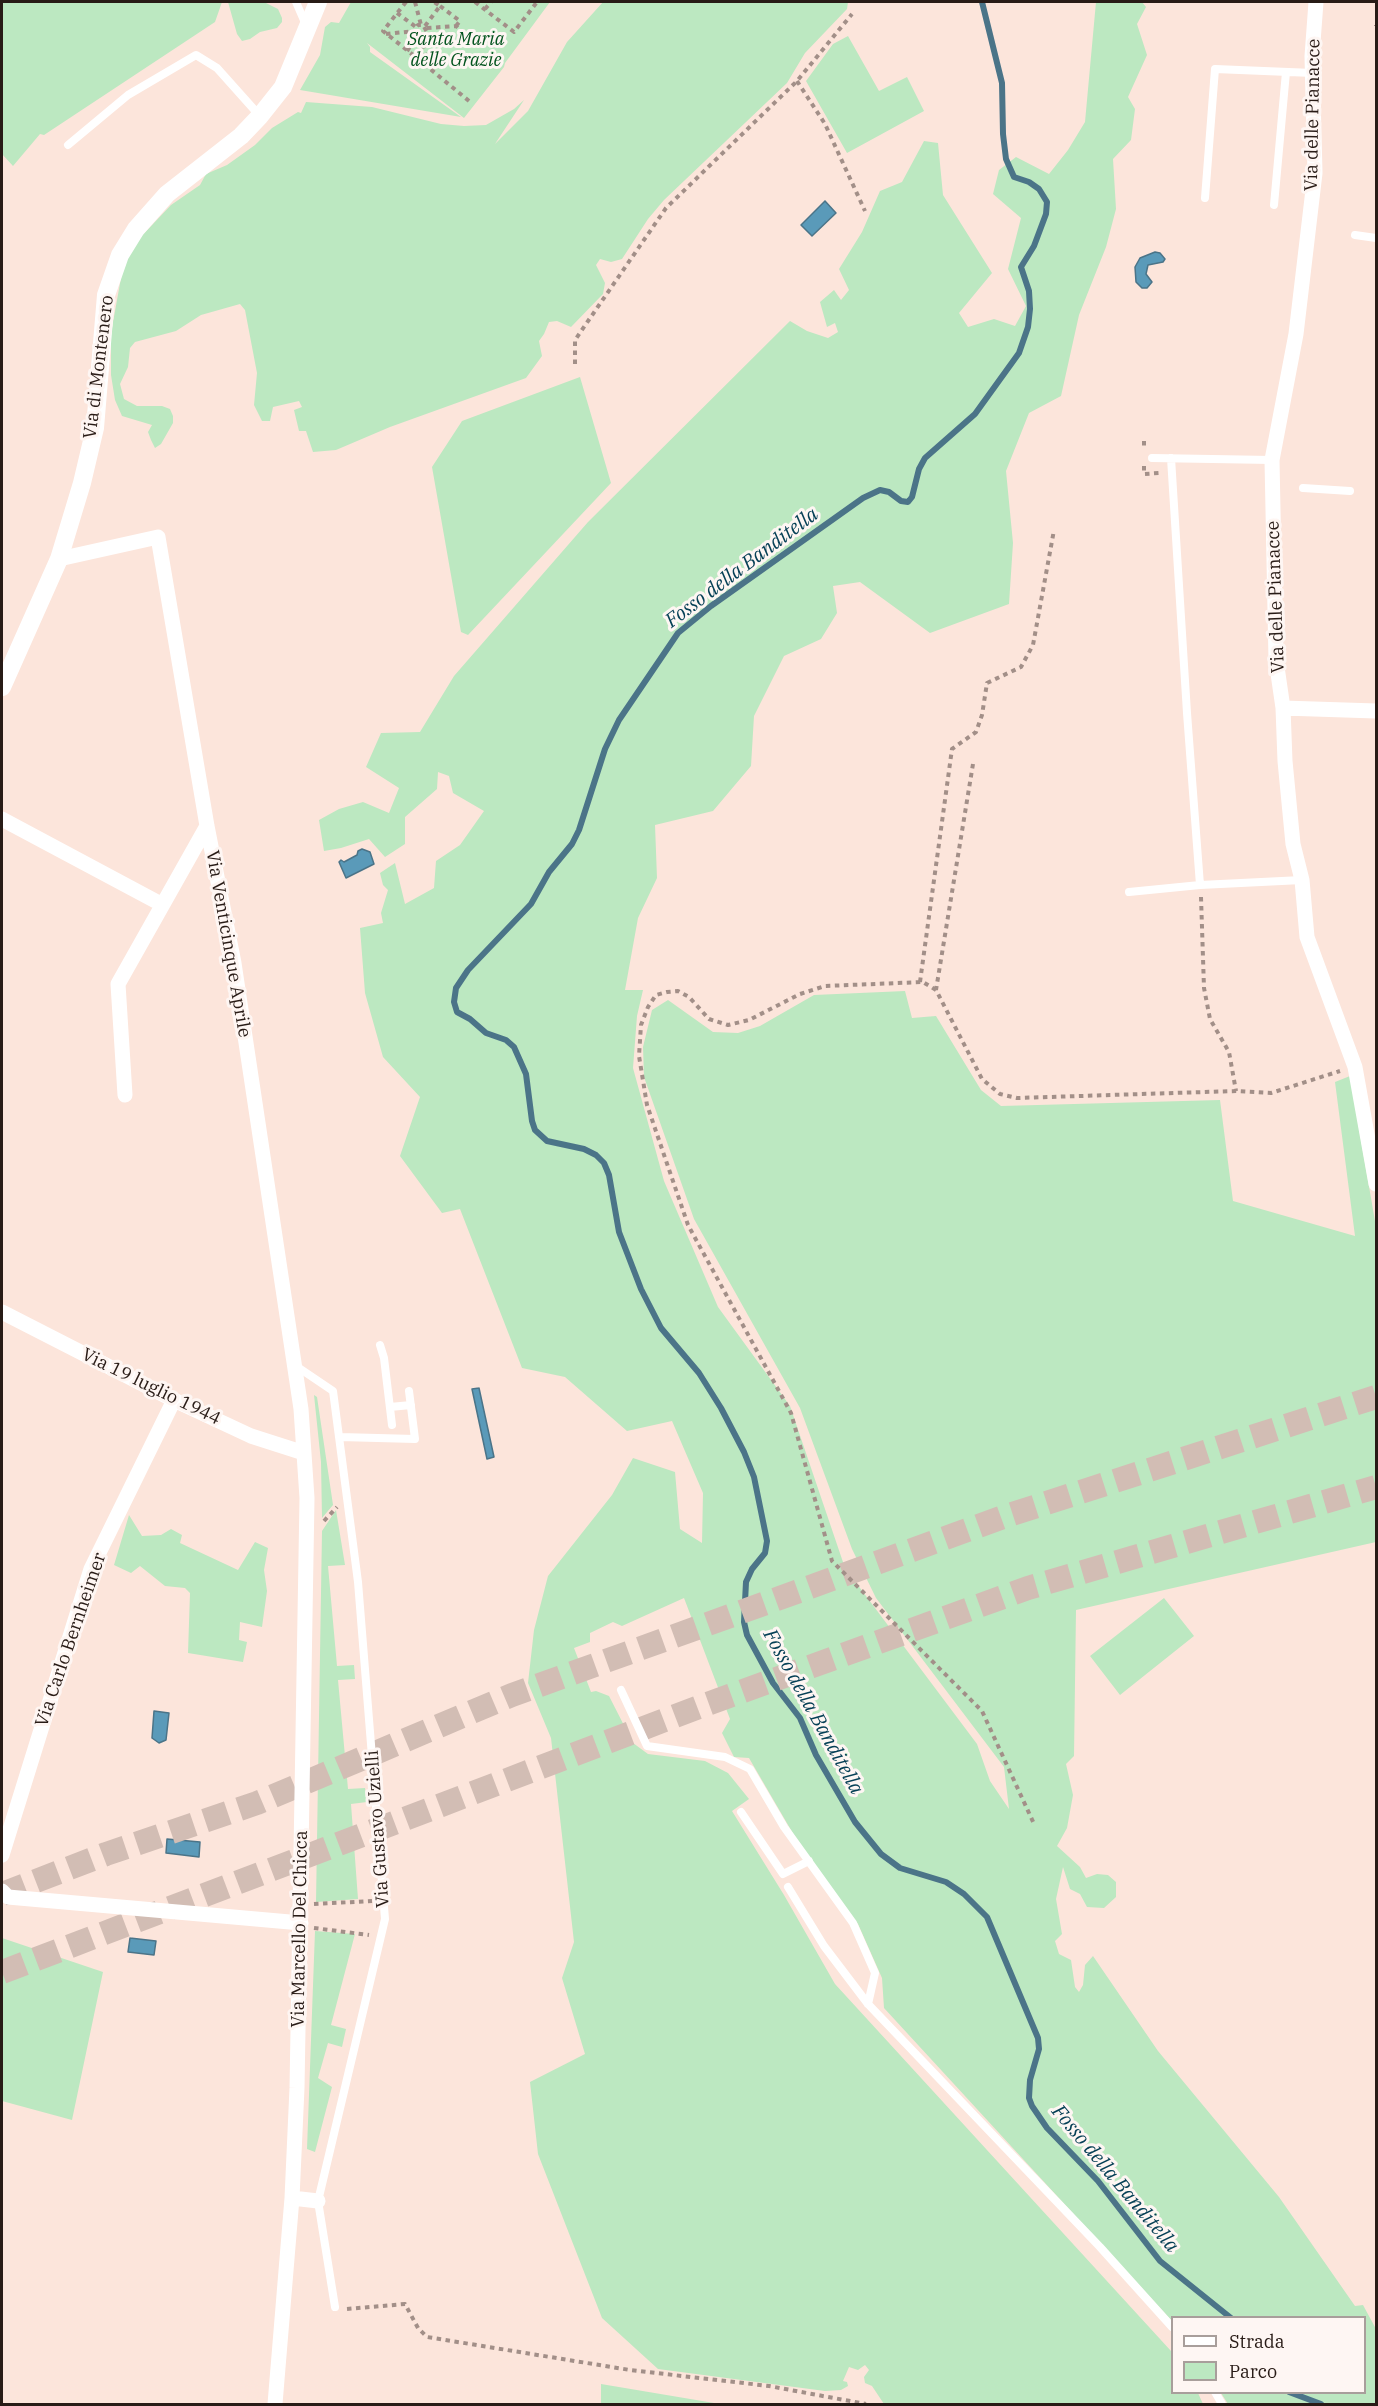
<!DOCTYPE html>
<html>
<head>
<meta charset="utf-8">
<style>
	body { margin:0 }
	#map { position:relative; width:1378px; height:2406px; overflow:hidden; background:#fce5db; font-family:"IBM Plex Serif",serif }
	canvas { display:block }
	.frame { position:absolute; inset:0; border:3px solid #281b16; pointer-events:none }
	.legend { position:absolute; left:1171px; top:2316px; width:195px; height:78px; box-sizing:border-box; background:#fef6f3; border:2px solid #a89e9b; margin:0; padding:8px 10px; list-style:none; font-size:18px; color:#281b16 }
	.legend li { display:flex; align-items:center; gap:12px; height:30px }
	.legend b { width:30px; border:2px solid #a89e9b }
</style>
</head>
<body>
<div id="map">
<canvas width="1378" height="2406"></canvas>
<div class="frame"></div>
<ul class="legend">
<li><b style="height:8px;background:#fff"></b>Strada</li>
<li><b style="height:16px;background:#bce8c1"></b>Parco</li>
</ul>
</div>
<script>
const ctx = document.querySelector('canvas').getContext('2d');
ctx.lineJoin = 'round';
function paint(path, color) { ctx.fillStyle = color; ctx.fill(path, 'evenodd'); }
const toPath = rows => new Path2D(rows.map(r => 'M' + r).join(''));
function strokePath(path, color, width, dash) { ctx.strokeStyle = color; ctx.lineWidth = width; ctx.lineCap = dash ? 'butt' : 'round'; ctx.setLineDash(dash || []); ctx.stroke(path); }
function label(font, color, halo, rows, align = 'center') {
  ctx.font = font + ' "IBM Plex Serif",serif'; ctx.lineWidth = 6; ctx.setLineDash([]); ctx.textBaseline = 'middle'; ctx.strokeStyle = halo; ctx.fillStyle = color; for (const [text, x, y, turn = 0] of rows) {
    ctx.save(); ctx.translate(x, y); ctx.rotate((+turn || 0) * Math.PI / 180); ctx.textAlign = isNaN(turn) ? turn : align; if (halo) ctx.strokeText(text, 0, 0); ctx.fillText(text, 0, 0); ctx.restore();
  }
}
paint(toPath([
	[2,2,222,2,215,22,44,135,40,134,13,166,2,154],
	[228,2,264,2,278,9,282,18,282,22,277,28,260,32,250,39,242,41,237,34],
	[351,2,550,2,505,63,504,67,464,118,367,43,370,47,370,52,461,117,300,90,320,55,325,27,331,22,339,23],
	[603,2,848,2,847,9,805,53,787,83,664,200,648,219,622,259,611,262,600,259,596,265,605,283,603,294,571,327,557,321,549,322,544,334,539,341,542,356,526,378,390,427,336,450,313,452,306,431,299,431,294,410,302,407,299,401,273,407,270,421,262,421,254,405,257,373,245,310,240,304,201,315,176,331,135,342,130,348,128,367,120,384,124,399,137,406,162,406,170,409,173,416,173,423,161,444,155,448,151,440,148,432,152,425,122,416,115,400,111,375,111,333,125,256,135,243,171,205,200,185,206,174,227,165,255,145,272,128,298,112,301,113,306,102,372,107,441,124,464,126,486,125,514,109,524,100,495,144,528,111,567,42],
	[1096,2,1142,2,1146,7,1137,24,1147,55,1128,97,1135,109,1131,140,1113,159,1116,209,1106,247,1079,315,1061,396,1029,413,1006,471,1013,543,1009,604,930,633,860,582,833,586,837,613,821,639,784,656,754,716,751,766,713,811,655,825,657,878,638,918,625,990,643,990,637,1016,633,1068,664,1181,718,1307,790,1406,845,1568,977,1744,990,1781,1009,1809,1004,1767,876,1598,852,1549,800,1408,694,1219,644,1077,643,1047,652,1010,668,1000,713,1032,738,1033,760,1026,814,995,905,991,912,1018,936,1016,981,1090,1001,1106,1220,1100,1233,1201,1355,1236,1335,1082,1350,1076,1376,1227,1376,1542,1076,1610,1074,1756,1066,1764,1073,1795,1067,1828,1057,1846,1080,1867,1086,1878,1097,1874,1108,1875,1116,1882,1116,1897,1104,1908,1087,1907,1080,1894,1070,1889,1063,1867,1056,1899,1062,1934,1055,1941,1059,1954,1071,1960,1075,1987,1079,1992,1083,1985,1085,1965,1093,1956,1158,2051,1279,2197,1355,2306,1363,2305,1376,2329,1376,2404,1228,2404,1221,2393,1364,2392,1364,2318,1172,2318,1172,2321,884,2008,882,1978,858,1924,809,1861,749,1758,734,1757,722,1733,730,1719,684,1598,622,1626,613,1622,590,1633,590,1642,574,1648,591,1692,596,1691,609,1696,633,1743,648,1754,705,1761,728,1773,749,1799,732,1811,784,1895,835,1984,1171,2351,1172,2392,1198,2393,1203,2404,884,2404,872,2386,865,2383,864,2377,869,2370,865,2365,858,2370,849,2367,843,2381,847,2382,848,2386,841,2390,825,2391,658,2369,602,2318,538,2154,530,2082,585,2054,562,1978,574,1942,551,1738,528,1683,534,1630,548,1576,612,1495,633,1458,675,1472,680,1529,702,1543,703,1493,672,1421,627,1431,565,1377,522,1368,460,1209,442,1213,400,1156,420,1097,383,1057,365,993,360,928,383,923,381,913,388,890,383,885,380,873,395,863,405,904,434,888,436,861,460,845,484,811,453,793,449,776,438,772,437,789,405,817,405,844,385,857,369,839,341,848,324,851,319,820,339,809,363,802,389,813,399,788,366,767,381,733,420,732,454,676,588,522,790,321,807,331,828,338,838,332,835,323,827,327,820,302,834,290,841,300,849,290,839,269,862,232,880,191,902,182,924,141,938,143,943,195,992,273,959,313,968,327,994,319,1015,326,1026,306,1008,269,1021,218,993,194,999,170,1016,157,1049,174,1068,150,1085,122],
	[848,36,879,91,907,77,924,111,847,153,806,81,833,44],
	[580,377,611,483,468,635,461,632,432,467,462,421],
	[314,1395,317,1397,333,1505,322,1518,321,1462],
	[336,1510,345,1565,328,1566,337,1666,354,1665,355,1679,338,1680,348,1789,365,1788,367,1802,351,1804,358,1899,316,1902,322,1531],
	[129,1515,142,1536,161,1535,171,1529,182,1535,180,1543,238,1570,255,1542,268,1548,264,1570,267,1591,262,1627,240,1622,239,1640,247,1642,243,1662,188,1653,190,1593,185,1588,165,1586,140,1566,131,1573,114,1565],
	[1164,1598,1194,1636,1120,1695,1090,1656],
	[315,1931,355,1934,331,2025,346,2029,342,2047,328,2043,318,2078,332,2087,315,2152,307,2149],
	[2,1938,103,1972,72,2120,2,2101],
	[601,2384,720,2404,601,2404]
]), '#bce8c1');
const water = toPath([
	[825,201,836,213,812,236,801,225,825,201],
	[1155,252,1160,253,1165,259,1163,262,1148,265,1146,274,1152,282,1147,288,1142,288,1136,282,1135,267,1140,258,1155,252],
	[362,849,370,852,374,864,346,878,339,862,341,860,344,862,357,855,358,851,362,849],
	[479,1388,494,1457,487,1459,472,1389,479,1388],
	[154,1711,169,1713,166,1740,159,1743,152,1738,154,1711],
	[167,1839,200,1842,199,1857,166,1853,167,1839],
	[130,1938,156,1941,154,1955,128,1952,130,1938]
]);
paint(water, '#5a9ab9');
strokePath(water, '#4b7488', 1.5);
strokePath(toPath([
	[982,2,1002,83,1003,134,1006,159,1014,177,1029,182,1039,189,1047,202,1046,214,1034,246,1021,267,1029,291,1030,309,1028,327,1019,353,975,414,925,458,919,469,912,497,908,502,901,501,889,492,880,490,863,498,711,606,678,633,619,720,605,749,579,830,572,844,549,872,531,904,468,970,456,988,454,1002,457,1012,470,1019,486,1033,506,1040,514,1047,526,1074,532,1121,535,1130,547,1141,584,1149,596,1155,604,1163,609,1175,619,1232,641,1289,661,1328,699,1373,721,1408,744,1452,754,1477,767,1541,765,1553,752,1569,746,1582,744,1622,747,1635,773,1683,800,1718,816,1755,855,1822,881,1854,900,1868,946,1882,964,1894,987,1917,1038,2038,1039,2049,1030,2080,1029,2098,1032,2106,1047,2128,1098,2181,1160,2261,1231,2318],
	[1289,2392,1321,2404]
]), '#4b7488', 6);
strokePath(toPath([
	[2,1894,106,1854,257,1803,512,1695,1006,1516,1376,1397],
	[2,1972,699,1707,1028,1588,1376,1487]
]), '#d2bdb4', 24, [24, 12]);
strokePath(toPath([
	[406,2,383,31,428,67],
	[415,2,421,25],
	[475,2,514,32,537,2],
	[440,6,460,21,456,26],
	[485,9,491,2],
	[397,13,416,27],
	[425,26,440,6,434,2],
	[1376,26,1376,25],
	[427,28,456,26,468,37],
	[386,34,415,31],
	[421,37,427,32,423,25,418,25,415,29,415,34,421,37,429,68,469,101],
	[407,51,418,35],
	[797,81,825,124,865,211],
	[575,364,575,340,666,208,797,81,852,14],
	[1144,441,1144,450],
	[1144,466,1144,474,1159,473],
	[973,764,936,990,982,1079,1000,1094,1017,1098,1236,1091,1271,1093,1340,1071],
	[1201,897,1204,988,1210,1019,1229,1052,1236,1091],
	[920,982,952,749,976,732,982,715,987,683,1021,667,1033,645,1054,530],
	[936,990,923,982,825,986,800,994,749,1020,728,1025,709,1019,689,997,678,991,667,992,656,995,648,1007,641,1025,639,1056,647,1105,688,1225,791,1413,832,1561,982,1711,1035,1826],
	[324,1521,337,1507],
	[314,1904,372,1901],
	[314,1928,369,1935],
	[347,2309,405,2304,418,2328,427,2337,630,2370,769,2386,866,2404]
]), '#a28f88', 4, [4.5, 4.5]);
strokePath(toPath([
	[296,2,306,25],
	[68,145,128,95,196,55,217,68,259,115],
	[1205,198,1215,69,1313,73],
	[1274,205,1286,72],
	[1355,235,1376,238],
	[1152,458,1272,460],
	[1171,458,1187,713,1200,885,1302,880],
	[1303,488,1350,491],
	[1129,892,1200,885],
	[380,1345,384,1358,392,1425],
	[296,1366,333,1391,358,1582,385,1919,318,2201,335,2307],
	[390,1407,411,1405],
	[340,1437,415,1439,409,1391],
	[621,1690,647,1746,725,1757,750,1769,784,1827,853,1923,875,1973,868,2004],
	[741,1812,783,1874,809,1861],
	[788,1887,824,1946,868,2004,1100,2247,1172,2327],
	[1215,2392,1222,2404]
]), '#fff', 8);
strokePath(toPath([
	[1316,2,1312,56,1315,173,1296,334,1272,460,1276,660,1283,708,1285,761,1293,844,1302,880,1307,937,1355,1067,1376,1184],
	[59,559,158,537,207,826,234,963,301,1409,307,1498,297,2088,292,2198,275,2404],
	[1283,708,1376,711],
	[2,819,161,904],
	[125,1095,118,984,207,826],
	[2,1312,174,1400,251,1436,304,1453],
	[2,1855,91,1569,174,1400],
	[2,1891,8,1897,301,1923],
	[292,2198,318,2201]
]), '#fff', 15);
strokePath(toPath([
	[2,687,59,559,82,483,95,428,106,295,120,255,136,229,167,194,241,136,260,116,283,87,318,2]
]), '#fff', 18);
label('italic 18px', '#02531d', '#fef6f3', [
	["Santa Maria",456,40],
	["delle Grazie",456,61]
]);
label('18px', '#281b16', '#fef6f3', [
	["Via delle Pianacce",1313,115,-89],
	["Via di Montenero",99,367,-83],
	["Via delle Pianacce",1276,597,-92],
	["Via Venticinque Aprile",228,944,80],
	["Via 19 luglio 1944",151,1387,26],
	["Via Carlo Bernheimer",71,1640,-71],
	["Via Gustavo Uzielli",378,1829,-94],
	["Via Marcello Del Chicca",300,1929,-89]
]);
label('italic 20px', '#064056', '#fef6f3', [
	["Fosso della Banditella",742,568,-37],
	["Fosso della Banditella",813,1712,61],
	["Fosso della Banditella",1115,2179,50]
]);
</script>
</body>
</html>
